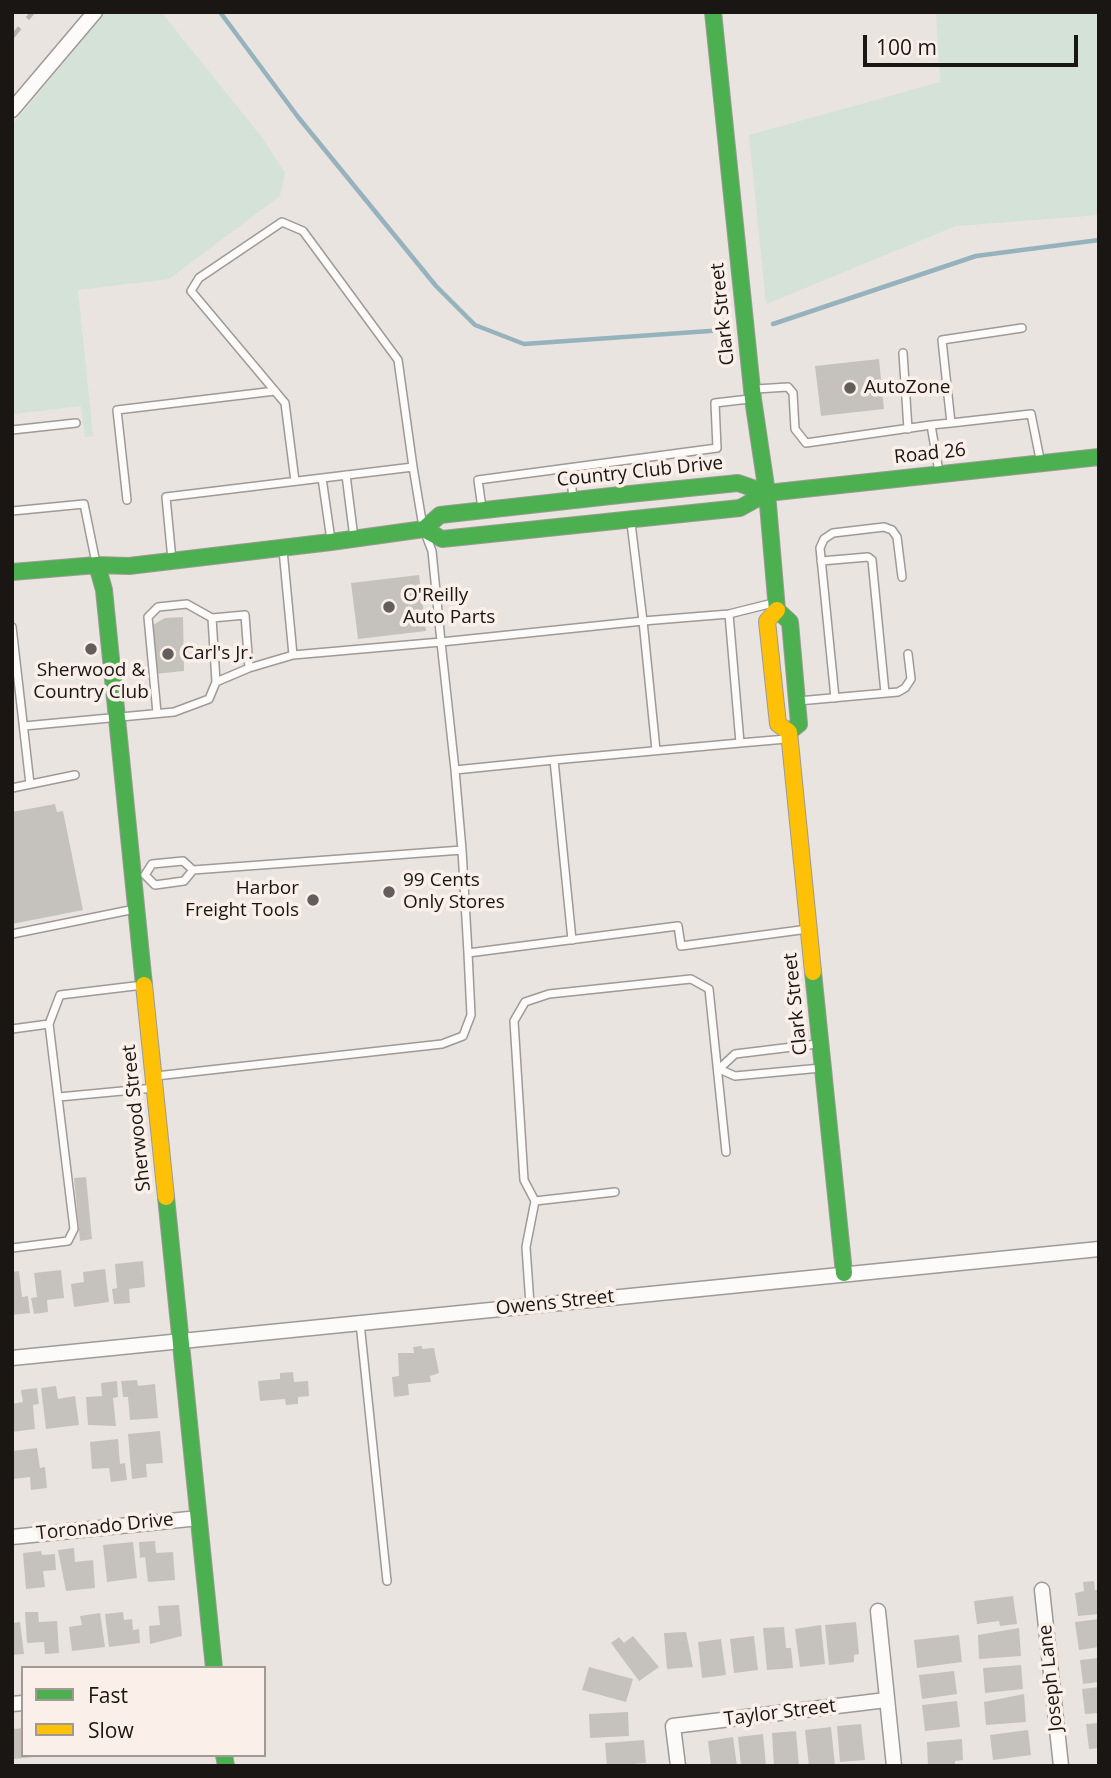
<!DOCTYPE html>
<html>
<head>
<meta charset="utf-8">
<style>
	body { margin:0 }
	#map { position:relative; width:1111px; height:1778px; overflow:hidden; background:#e9e4e0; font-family:"Open Sans",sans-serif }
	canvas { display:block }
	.frame { position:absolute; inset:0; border:14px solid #191613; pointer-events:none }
	.legend { position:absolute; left:21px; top:1666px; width:245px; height:91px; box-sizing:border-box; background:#fbf0e9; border:2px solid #a19993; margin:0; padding:9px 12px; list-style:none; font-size:21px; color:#191613 }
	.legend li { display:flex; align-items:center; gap:14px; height:35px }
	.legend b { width:35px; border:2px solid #a19993 }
	.scale { position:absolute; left:863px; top:35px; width:215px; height:32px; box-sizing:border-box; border:4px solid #191613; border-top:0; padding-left:9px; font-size:21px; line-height:24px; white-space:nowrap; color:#191613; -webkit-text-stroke:5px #fbf0e9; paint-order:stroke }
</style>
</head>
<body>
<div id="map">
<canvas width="1111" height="1778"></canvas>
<div class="frame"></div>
<ul class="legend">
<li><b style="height:9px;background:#4caf50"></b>Fast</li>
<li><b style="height:9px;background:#ffc107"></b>Slow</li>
</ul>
<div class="scale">100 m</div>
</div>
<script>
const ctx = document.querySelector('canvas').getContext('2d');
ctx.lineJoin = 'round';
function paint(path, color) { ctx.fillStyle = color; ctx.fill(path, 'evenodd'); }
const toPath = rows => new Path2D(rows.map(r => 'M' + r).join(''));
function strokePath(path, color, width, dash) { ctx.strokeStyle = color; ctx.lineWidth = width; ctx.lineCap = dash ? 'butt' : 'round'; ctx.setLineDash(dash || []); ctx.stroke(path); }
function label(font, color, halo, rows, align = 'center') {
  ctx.font = font + ' "Open Sans",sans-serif'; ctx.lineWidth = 7; ctx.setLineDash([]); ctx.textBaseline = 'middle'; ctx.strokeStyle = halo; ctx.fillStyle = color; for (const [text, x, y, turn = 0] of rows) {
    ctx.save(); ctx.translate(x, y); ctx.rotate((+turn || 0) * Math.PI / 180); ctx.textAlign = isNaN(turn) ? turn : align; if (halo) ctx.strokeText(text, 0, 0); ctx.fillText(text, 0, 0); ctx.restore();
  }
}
paint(toPath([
	[106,12,161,12,261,136,285,173,280,196,169,279,78,290,93,436,85,437,81,406,15,414,12,409,12,125],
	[936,12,1099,12,1099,215,956,226,766,304,749,135,940,82]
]), '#d4e2d7');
strokePath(toPath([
	[220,12,298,117,436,286,475,325,524,344,724,330],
	[773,324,976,256,1099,240]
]), '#96b2bc', 4.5);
paint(toPath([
	[879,359,884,409,821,416,815,366],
	[419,575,426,631,358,639,351,583],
	[183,617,184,671,155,674,151,626,165,618],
	[55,804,57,812,63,811,83,910,12,924,12,812],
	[86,1177,92,1239,80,1241,74,1178],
	[143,1261,145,1287,129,1289,130,1303,114,1304,112,1289,117,1288,115,1264],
	[105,1269,109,1302,74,1307,71,1284,84,1282,83,1272],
	[61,1270,64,1298,47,1300,48,1312,34,1314,31,1298,37,1297,34,1273],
	[19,1271,22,1297,28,1296,30,1313,12,1315,12,1272],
	[422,1346,422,1349,434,1348,439,1373,430,1376,431,1382,408,1384,409,1395,394,1397,392,1377,399,1376,398,1353,414,1353,413,1347],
	[293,1372,294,1382,308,1381,309,1396,298,1397,298,1404,286,1405,285,1399,260,1401,258,1381,280,1379,280,1373],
	[137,1380,138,1386,155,1384,158,1418,130,1420,128,1397,123,1397,121,1381],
	[117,1381,118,1397,113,1398,116,1426,88,1425,86,1397,102,1396,101,1383],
	[56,1386,58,1399,75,1396,79,1425,46,1429,41,1388],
	[37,1388,39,1404,33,1405,35,1429,12,1432,12,1404,23,1402,21,1390],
	[160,1431,163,1463,146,1464,147,1477,132,1479,128,1434],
	[118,1439,120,1464,125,1463,127,1480,111,1482,109,1468,92,1469,90,1442],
	[37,1448,40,1468,45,1467,47,1488,31,1490,30,1477,13,1479,12,1451],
	[155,1541,156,1553,173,1552,175,1580,148,1582,145,1557,140,1558,139,1542],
	[133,1542,137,1578,107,1582,103,1545],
	[74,1548,75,1562,93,1560,95,1588,66,1591,58,1550],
	[41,1551,42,1555,55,1554,56,1570,43,1571,45,1587,26,1589,23,1553],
	[1094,1581,1095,1590,1099,1590,1099,1614,1078,1616,1075,1593,1084,1591,1083,1582],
	[1013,1596,1017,1624,1000,1626,999,1621,977,1624,974,1601],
	[179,1605,182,1636,150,1644,149,1626,160,1625,158,1606],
	[25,1612,38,1612,39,1622,57,1621,59,1653,45,1654,44,1642,27,1643],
	[123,1612,124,1620,132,1619,133,1630,139,1629,140,1643,109,1647,105,1614],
	[100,1613,105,1647,72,1651,69,1627,82,1625,80,1616],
	[1099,1619,1099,1647,1079,1650,1075,1622],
	[20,1622,24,1654,12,1655,12,1623],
	[856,1622,859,1654,854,1655,854,1662,829,1665,825,1625],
	[821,1625,825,1664,800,1667,795,1629],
	[784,1627,786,1648,791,1648,793,1668,767,1670,763,1628],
	[1019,1628,1021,1656,979,1659,978,1635],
	[686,1632,693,1667,667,1669,664,1633],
	[959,1635,962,1662,917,1668,914,1640],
	[633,1636,659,1667,639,1681,611,1643,619,1637,624,1643],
	[754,1636,758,1670,734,1673,730,1639],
	[721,1639,726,1675,702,1678,698,1642],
	[1099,1658,1099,1682,1083,1684,1080,1660],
	[1021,1665,1023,1689,985,1693,983,1668],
	[589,1667,633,1679,626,1702,582,1690],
	[954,1671,957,1694,922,1699,919,1675],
	[1099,1687,1099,1713,1085,1714,1082,1689],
	[1024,1694,1026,1722,986,1725,984,1702],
	[957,1701,960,1727,925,1731,922,1705],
	[628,1712,629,1736,590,1738,589,1714],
	[1099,1723,1099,1748,1089,1749,1086,1724],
	[861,1724,865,1760,840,1762,837,1726],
	[12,1725,15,1729,23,1728,23,1755,34,1757,14,1759],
	[831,1727,835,1766,809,1766,805,1730],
	[1028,1730,1031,1755,993,1760,990,1735],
	[796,1731,799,1766,774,1766,772,1733],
	[763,1734,766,1766,741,1766,738,1737],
	[733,1737,737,1766,711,1766,708,1741],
	[962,1739,963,1760,955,1761,955,1766,928,1766,927,1742],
	[644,1740,646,1763,607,1766,605,1743]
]), '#c5c2be');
const lane = toPath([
	[1022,328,942,340,951,423,1031,414,1040,459],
	[903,353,908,429],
	[756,389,788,387,793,393,795,429,806,443,931,425,939,472],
	[931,425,951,423],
	[12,430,76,423],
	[570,469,573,499],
	[346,475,354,538],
	[322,478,331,540],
	[295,481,285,403,191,291,199,278,282,222,303,231,398,360,413,467],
	[127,500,117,410,275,391],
	[482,508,478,480,717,448,715,403,749,399],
	[12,511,84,504,96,563],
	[172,560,166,497,413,467,423,527],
	[821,561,868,557,872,560,885,693],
	[729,614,740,743,786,739],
	[12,627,30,784],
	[293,655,441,642,432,551,427,538],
	[216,682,249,668],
	[835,698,820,548,824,539,833,533,884,527,892,530,897,537,902,577],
	[798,701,898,692,905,688,911,679,908,654],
	[157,713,148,617,158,607,187,604,212,618],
	[24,726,174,712,209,699,216,682,212,618,245,615,249,668,293,655,283,550],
	[656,750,643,621,729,614,773,603],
	[554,760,455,770,441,642,643,621,631,523],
	[455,770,462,850],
	[12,788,75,775],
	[145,875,152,864,183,861,193,870,462,850,468,953],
	[145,875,155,885,184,881,193,870],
	[12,934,135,909],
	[572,940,554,760,740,743],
	[49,1024,60,995,143,985],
	[12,1029,49,1024,74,1229,68,1241,12,1248],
	[719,1069,735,1054,817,1044],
	[719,1069,735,1076,821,1068],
	[156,1076,442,1044,463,1036,471,1015,468,953,678,926,681,946,808,929],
	[59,1097,154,1088],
	[535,1201,524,1180,514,1021,525,1002,549,994,691,979,709,989,726,1152],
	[530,1305,526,1247,535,1201,615,1192],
	[360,1323,387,1581]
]);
const street = toPath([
	[12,110,95,12],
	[12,1358,1099,1249],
	[12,1537,199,1518],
	[1042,1590,1061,1766],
	[878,1611,894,1766],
	[12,1704,23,1703],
	[678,1766,673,1726,886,1700]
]);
const fast = toPath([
	[713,12,753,399,767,493,777,610,790,622,799,724,789,732],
	[424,529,442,539,740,508,767,493,1099,457],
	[97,565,104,590,144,985],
	[12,572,97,565,129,566,331,542,424,529,440,515,620,495,738,483,767,493],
	[813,972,844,1273],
	[166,1197,214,1668],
	[224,1755,226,1766]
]);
const slow = toPath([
	[777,610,767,621,778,724,789,732,813,972],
	[144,985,166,1197]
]);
strokePath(lane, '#9d9a97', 10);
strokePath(street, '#9d9a97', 17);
strokePath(fast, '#9d9a97', 18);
strokePath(slow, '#9d9a97', 18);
strokePath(lane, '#fcfbfa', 7);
strokePath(street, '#fcfbfa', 14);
strokePath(fast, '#4caf50', 16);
strokePath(slow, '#ffc107', 16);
strokePath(toPath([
	[12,37,33,12]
]), '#b6b4b4', 4.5, [12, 12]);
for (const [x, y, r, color] of [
	[850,388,7,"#625e5b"],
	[389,607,7,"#625e5b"],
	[91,649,7,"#625e5b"],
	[168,654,7,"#625e5b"],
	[389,892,7,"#625e5b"],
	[313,900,7,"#625e5b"]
]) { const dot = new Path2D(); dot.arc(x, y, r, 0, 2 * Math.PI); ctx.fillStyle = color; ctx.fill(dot); strokePath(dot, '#fbf0e9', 2.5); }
label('19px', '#191613', '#fbf0e9', [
	["Clark Street",723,314,-96],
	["Road 26",930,454,-6],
	["Country Club Drive",640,472,-6],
	["Clark Street",796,1004,-96],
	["Sherwood Street",137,1118,-96],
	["Owens Street",555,1303,-6],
	["Toronado Drive",105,1527,-6],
	["Joseph Lane",1051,1678,-96],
	["Taylor Street",780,1713,-7]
]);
label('19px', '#191613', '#fbf0e9', [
	["AutoZone",864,388],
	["O'Reilly",403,596],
	["Auto Parts",403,618],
	["Carl's Jr.",182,654],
	["Sherwood &",91,671,"center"],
	["Country Club",91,693,"center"],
	["99 Cents",403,881],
	["Only Stores",403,903],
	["Harbor",299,889,"right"],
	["Freight Tools",299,911,"right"]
], 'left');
</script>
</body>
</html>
